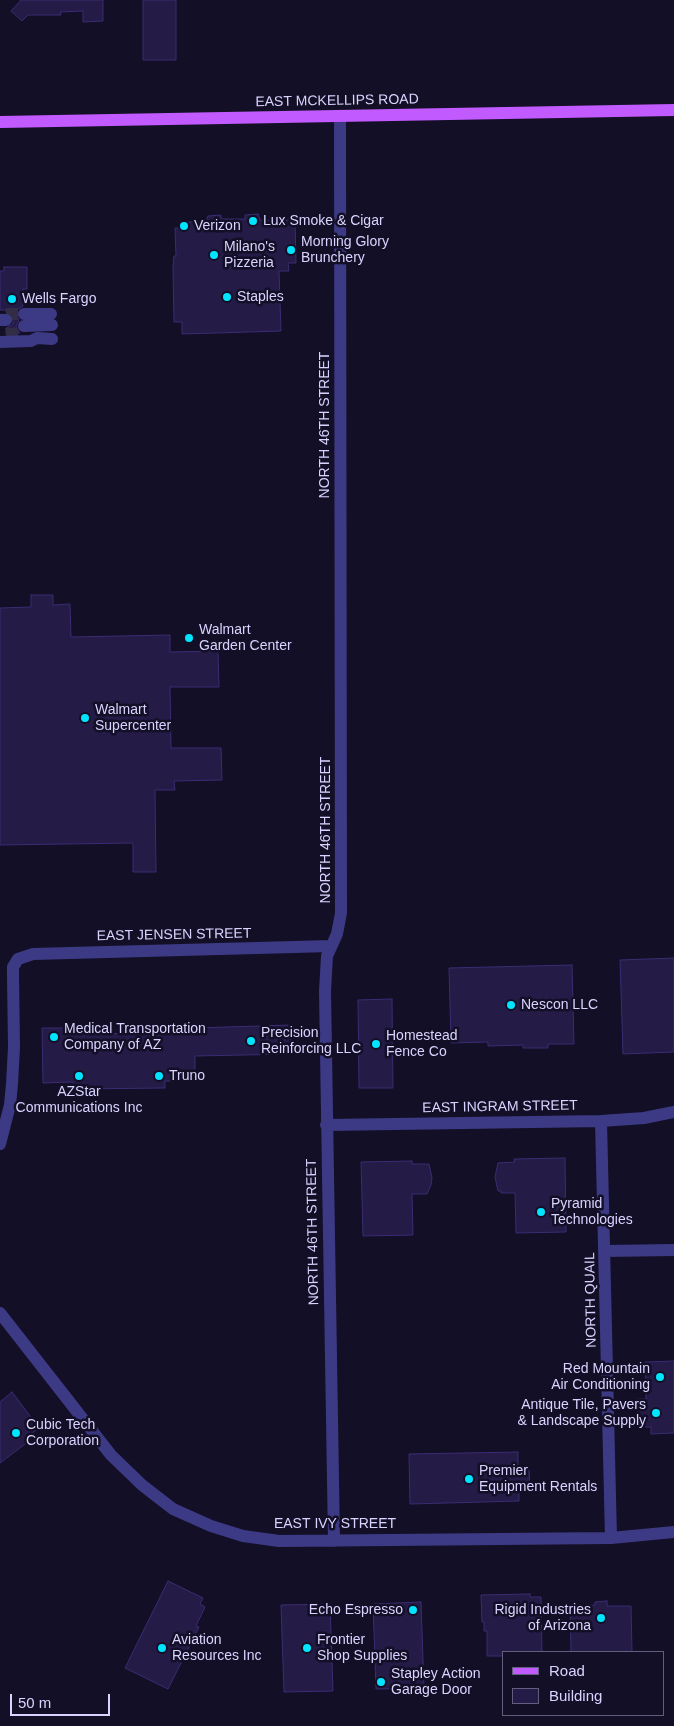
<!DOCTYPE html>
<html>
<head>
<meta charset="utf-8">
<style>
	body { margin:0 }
	#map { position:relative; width:674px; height:1726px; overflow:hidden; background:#130f26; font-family:Helvetica,sans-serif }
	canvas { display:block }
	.legend { position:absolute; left:502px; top:1651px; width:162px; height:65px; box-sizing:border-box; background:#130f26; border:1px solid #625e7d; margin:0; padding:6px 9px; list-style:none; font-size:15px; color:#d9d4ff }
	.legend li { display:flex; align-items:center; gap:10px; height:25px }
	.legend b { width:25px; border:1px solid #625e7d }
	.scale { position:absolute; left:10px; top:1694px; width:100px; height:22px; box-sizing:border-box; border:2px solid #d9d4ff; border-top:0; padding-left:6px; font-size:15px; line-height:18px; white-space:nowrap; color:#d9d4ff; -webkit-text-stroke:4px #130f26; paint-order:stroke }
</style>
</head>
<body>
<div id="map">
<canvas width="674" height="1726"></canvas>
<ul class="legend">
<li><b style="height:6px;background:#c25bff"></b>Road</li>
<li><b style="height:14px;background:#241b47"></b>Building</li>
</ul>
<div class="scale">50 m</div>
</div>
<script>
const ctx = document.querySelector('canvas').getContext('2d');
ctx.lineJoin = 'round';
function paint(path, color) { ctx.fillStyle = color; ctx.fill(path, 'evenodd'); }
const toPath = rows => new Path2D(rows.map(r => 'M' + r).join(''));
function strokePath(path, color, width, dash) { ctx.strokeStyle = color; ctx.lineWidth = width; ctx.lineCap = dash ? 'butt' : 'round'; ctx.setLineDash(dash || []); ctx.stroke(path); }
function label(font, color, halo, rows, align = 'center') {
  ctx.font = font + ' Helvetica,sans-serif'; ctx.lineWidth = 5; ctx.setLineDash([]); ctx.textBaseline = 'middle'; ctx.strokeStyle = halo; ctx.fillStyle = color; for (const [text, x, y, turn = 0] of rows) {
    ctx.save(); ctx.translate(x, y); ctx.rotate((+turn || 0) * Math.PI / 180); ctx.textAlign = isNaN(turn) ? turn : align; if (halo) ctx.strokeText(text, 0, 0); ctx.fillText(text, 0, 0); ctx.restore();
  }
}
const building = toPath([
	[21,0,103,0,103,21,83,22,83,11,60,12,61,15,28,15,22,21,11,11,21,0],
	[143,0,176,0,176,60,143,60,143,0],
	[258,214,260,220,295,220,296,263,288,263,289,271,279,271,281,331,182,334,182,322,174,322,173,268,174,256,176,256,175,228,180,228,180,222,206,222,208,216,221,215,221,219,245,219,245,215,258,214],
	[4,267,27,267,27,289,23,289,23,306,17,310,16,314,19,320,16,327,20,333,6,334,6,328,13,324,13,316,6,312,6,310,0,310,0,271,4,271,4,267],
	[31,595,53,595,53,605,70,604,71,637,170,635,170,652,218,651,219,687,170,687,171,748,221,748,222,780,174,781,175,790,155,790,156,872,133,872,133,843,0,845,0,608,31,607,31,595],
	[674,958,674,1052,623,1054,620,960,674,958],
	[572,965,574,1044,548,1044,548,1048,523,1048,523,1045,488,1046,488,1042,451,1043,449,968,572,965],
	[392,999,393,1088,359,1088,358,1000,392,999],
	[194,1025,194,1028,290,1025,291,1054,195,1056,195,1081,165,1081,165,1088,73,1089,73,1082,43,1083,42,1028,71,1028,71,1034,164,1033,164,1026,194,1025],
	[565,1158,566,1232,516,1233,515,1193,501,1193,501,1191,498,1191,495,1177,498,1163,515,1162,514,1159,565,1158],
	[412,1161,412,1164,429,1164,432,1178,431,1185,427,1194,412,1194,413,1235,363,1236,361,1162,412,1161],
	[674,1361,674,1433,651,1434,651,1427,638,1427,637,1399,646,1399,645,1362,674,1361],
	[12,1392,39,1428,27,1437,29,1441,0,1463,0,1402,12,1392],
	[518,1452,518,1469,529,1468,530,1489,519,1490,519,1501,410,1504,409,1454,518,1452],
	[168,1581,203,1598,200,1604,205,1607,196,1626,199,1627,168,1689,125,1668,168,1581],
	[530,1594,530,1597,541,1597,542,1652,503,1652,503,1656,487,1656,487,1631,484,1631,484,1622,482,1622,481,1595,530,1594],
	[607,1601,607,1606,631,1606,632,1652,571,1652,570,1606,595,1605,595,1602,607,1601],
	[421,1602,424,1688,376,1689,373,1604,421,1602],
	[330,1604,333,1691,284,1692,281,1605,330,1604]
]);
paint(building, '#241b47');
strokePath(building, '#3b2d73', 1);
strokePath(toPath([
	[6,314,24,314],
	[6,334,24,333]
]), '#312d47', 12, [12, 6]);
strokePath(toPath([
	[24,314,51,314],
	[0,320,6,320],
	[24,326,52,325],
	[0,342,31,341,37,338,52,339],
	[601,1121,611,1538],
	[326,1125,601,1121,644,1118,674,1112],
	[0,1144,10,1105,12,1084,14,1047,13,976,13,967,18,959,33,954,331,946],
	[604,1251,674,1250],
	[0,1313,111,1455,142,1485,173,1509,211,1526,243,1536,279,1541,611,1538,674,1532],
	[334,1541,325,991,327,956,337,934,341,913,340,116]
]), '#3d3a85', 12);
strokePath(toPath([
	[0,122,674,110]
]), '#c25bff', 12);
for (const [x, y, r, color] of [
	[253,221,5,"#00e5ff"],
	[184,226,5,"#00e5ff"],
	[291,250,5,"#00e5ff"],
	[214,255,5,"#00e5ff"],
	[227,297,5,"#00e5ff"],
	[12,299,5,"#00e5ff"],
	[189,638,5,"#00e5ff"],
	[85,718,5,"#00e5ff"],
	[511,1005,5,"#00e5ff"],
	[54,1037,5,"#00e5ff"],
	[251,1041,5,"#00e5ff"],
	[376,1044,5,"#00e5ff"],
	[79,1076,5,"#00e5ff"],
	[159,1076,5,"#00e5ff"],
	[541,1212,5,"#00e5ff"],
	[660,1377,5,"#00e5ff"],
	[656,1413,5,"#00e5ff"],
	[16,1433,5,"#00e5ff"],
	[469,1479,5,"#00e5ff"],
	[413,1610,5,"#00e5ff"],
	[601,1618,5,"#00e5ff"],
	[162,1648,5,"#00e5ff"],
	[307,1648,5,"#00e5ff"],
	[381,1682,5,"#00e5ff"]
]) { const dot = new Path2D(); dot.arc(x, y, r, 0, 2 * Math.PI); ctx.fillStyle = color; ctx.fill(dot); strokePath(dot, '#130f26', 2); }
label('14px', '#d9d4ff', '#130f26', [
	["EAST MCKELLIPS ROAD",337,101,-1],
	["NORTH 46TH STREET",325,425,-90],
	["NORTH 46TH STREET",326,830,-90],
	["EAST JENSEN STREET",174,935,-1],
	["EAST INGRAM STREET",500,1107,-1],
	["NORTH 46TH STREET",313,1232,-91],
	["NORTH QUAIL",591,1300,-91],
	["EAST IVY STREET",335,1524]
]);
label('14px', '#d9d4ff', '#130f26', [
	["Lux Smoke & Cigar",263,221],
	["Verizon",194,226],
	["Morning Glory",301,242],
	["Brunchery",301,258],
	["Milano's",224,247],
	["Pizzeria",224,263],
	["Staples",237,297],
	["Wells Fargo",22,299],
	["Walmart",199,630],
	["Garden Center",199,646],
	["Walmart",95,710],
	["Supercenter",95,726],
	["Nescon LLC",521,1005],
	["Medical Transportation",64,1029],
	["Company of AZ",64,1045],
	["Precision",261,1033],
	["Reinforcing LLC",261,1049],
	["Homestead",386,1036],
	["Fence Co",386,1052],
	["Truno",169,1076],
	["AZStar",79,1092,"center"],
	["Communications Inc",79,1108,"center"],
	["Pyramid",551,1204],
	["Technologies",551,1220],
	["Red Mountain",650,1369,"right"],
	["Air Conditioning",650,1385,"right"],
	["Antique Tile, Pavers",646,1405,"right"],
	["& Landscape Supply",646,1421,"right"],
	["Cubic Tech",26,1425],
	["Corporation",26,1441],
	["Premier",479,1471],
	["Equipment Rentals",479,1487],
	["Echo Espresso",403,1610,"right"],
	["Rigid Industries",591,1610,"right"],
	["of Arizona",591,1626,"right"],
	["Aviation",172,1640],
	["Resources Inc",172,1656],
	["Frontier",317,1640],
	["Shop Supplies",317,1656],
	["Stapley Action",391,1674],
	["Garage Door",391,1690]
], 'left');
</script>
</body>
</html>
